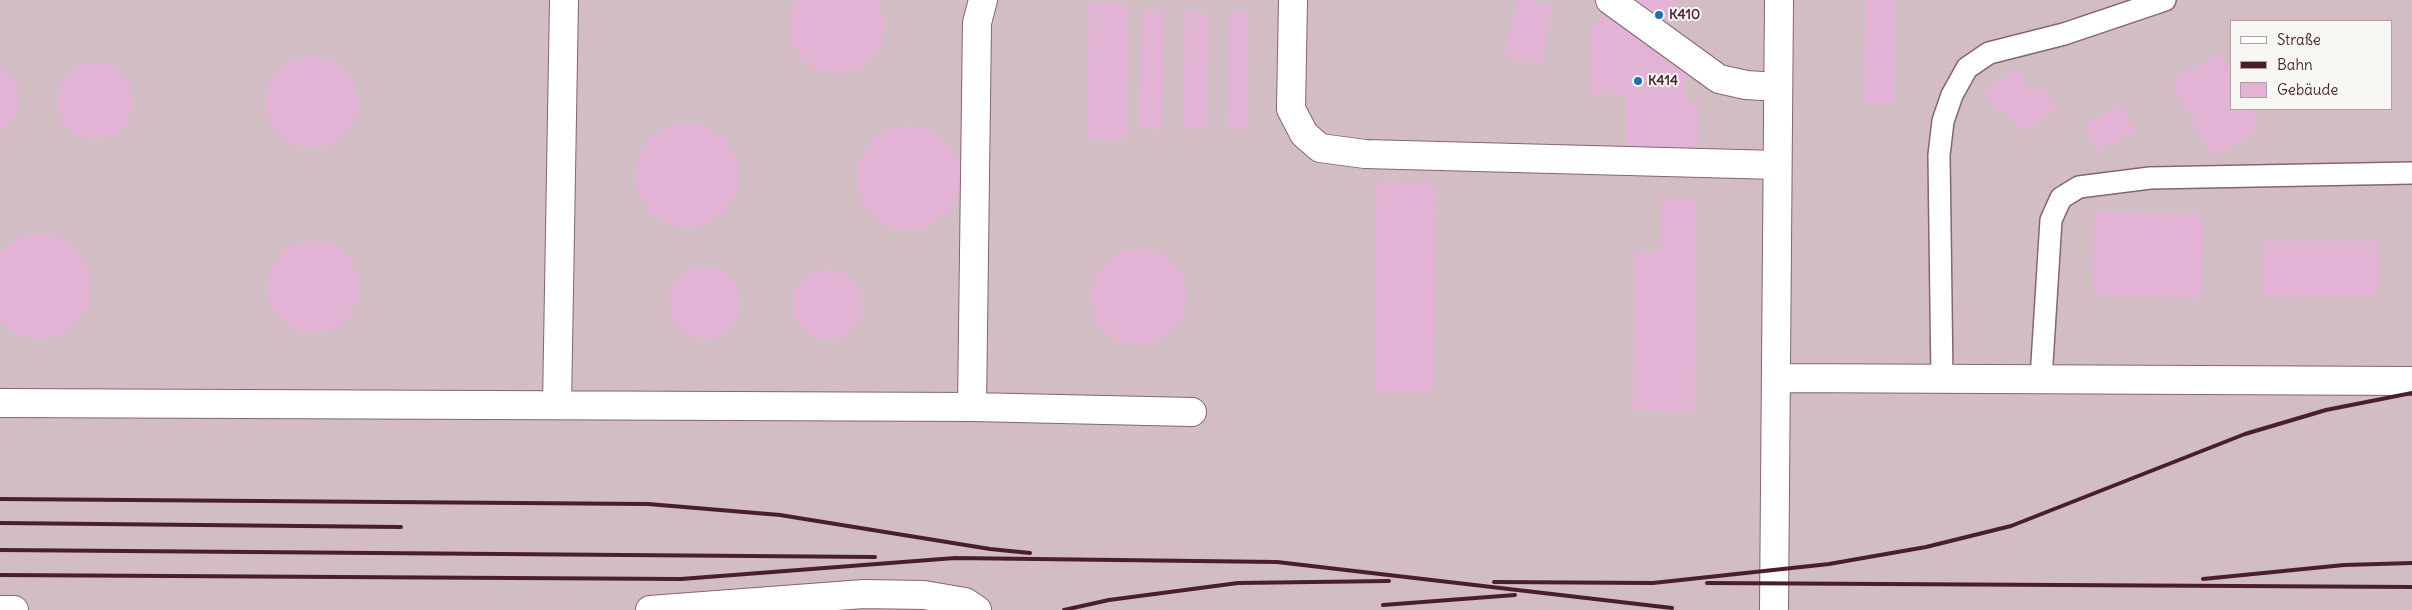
<!DOCTYPE html>
<html>
<head>
<meta charset="utf-8">
<style>
	body { margin:0 }
	#map { position:relative; width:2412px; height:610px; overflow:hidden; background:#f5e9d9; font-family:Delius,sans-serif }
	canvas { display:block }
	.legend { position:absolute; left:2230px; top:20px; width:162px; height:90px; box-sizing:border-box; background:#f6f6f2; border:1px solid #b1a0a2; margin:0; padding:6px 9px; list-style:none; font-size:15px; color:#4a1f2b }
	.legend li { display:flex; align-items:center; gap:10px; height:25px }
	.legend b { width:25px; border:1px solid #b1a0a2 }
</style>
</head>
<body>
<div id="map">
<canvas width="2412" height="610"></canvas>
<ul class="legend">
<li><b style="height:6px;background:#fff"></b>Straße</li>
<li><b style="height:6px;background:#4a1f2b"></b>Bahn</li>
<li><b style="height:14px;background:#e2b3d4"></b>Gebäude</li>
</ul>
</div>
<script>
const ctx = document.querySelector('canvas').getContext('2d');
ctx.lineJoin = 'round';
function paint(path, color) { ctx.fillStyle = color; ctx.fill(path, 'evenodd'); }
const toPath = rows => new Path2D(rows.map(r => 'M' + r).join(''));
function strokePath(path, color, width, dash) { ctx.strokeStyle = color; ctx.lineWidth = width; ctx.lineCap = dash ? 'butt' : 'round'; ctx.setLineDash(dash || []); ctx.stroke(path); }
function label(font, color, halo, rows, align = 'center') {
  ctx.font = font + ' Delius,sans-serif'; ctx.lineWidth = 4; ctx.setLineDash([]); ctx.textBaseline = 'middle'; ctx.strokeStyle = halo; ctx.fillStyle = color; for (const [text, x, y, turn = 0] of rows) {
    ctx.save(); ctx.translate(x, y); ctx.rotate((+turn || 0) * Math.PI / 180); ctx.textAlign = isNaN(turn) ? turn : align; if (halo) ctx.strokeText(text, 0, 0); ctx.fillText(text, 0, 0); ctx.restore();
  }
}
paint(toPath([
	[0,0,2412,0,2412,610,0,610],
	[2231,21,2391,21,2391,109,2231,109]
]), '#d2bdc5');
paint(toPath([
	[797,0,876,0,885,20,884,36,878,51,867,64,853,72,837,74,814,69,801,58,792,44,789,28,791,13],
	[1518,0,1528,0,1554,7,1540,65,1504,56],
	[1630,0,1674,0,1679,3,1664,26],
	[1866,0,1895,0,1893,104,1864,104],
	[1089,3,1128,4,1127,140,1088,138],
	[1148,11,1159,12,1164,15,1162,126,1155,131,1139,127,1142,14],
	[1193,11,1208,15,1207,123,1199,129,1193,130,1184,126,1185,14],
	[1607,11,1685,69,1685,102,1699,103,1697,149,1626,147,1626,94,1590,93,1590,34],
	[1235,12,1249,15,1248,128,1235,130,1228,128,1229,15],
	[2221,53,2231,72,2231,109,2250,109,2261,129,2212,156,2171,80],
	'266 102a46 46 0 1 1 92 0a46 46 0 1 1-92 0Z',
	'57 101a38 38 0 1 1 76 0a38 38 0 1 1-76 0Z',
	[0,66,14,79,19,91,19,104,15,117,0,133],
	[2019,69,2033,93,2044,87,2057,111,2020,132,2006,108,1998,114,1984,90],
	[2122,106,2135,132,2097,151,2085,125],
	'635 175a52 52 0 1 1 104 0a52 52 0 1 1-104 0Z',
	'857 178a52 52 0 1 1 104 0a52 52 0 1 1-104 0Z',
	[1377,182,1436,183,1434,392,1375,392],
	[1661,198,1696,199,1694,411,1633,410,1635,252,1661,252],
	[2094,212,2203,214,2202,298,2093,295],
	[36,234,53,236,69,243,81,256,89,271,91,289,88,306,78,321,65,332,48,338,36,339,18,335,0,321,0,252,19,238],
	'267 287a46 46 0 1 1 92 0a46 46 0 1 1-92 0Z',
	[2264,241,2379,241,2379,296,2264,297],
	'1091 297a48 48 0 1 1 96 0a48 48 0 1 1-96 0Z',
	'669 303a36 36 0 1 1 72 0a36 36 0 1 1-72 0Z',
	'793 305a35 35 0 1 1 70 0a35 35 0 1 1-70 0Z'
]), '#e2b3d4');
const service = toPath([
	[1942,379,1939,155,1943,121,1952,95,1967,68,1989,53,2064,34,2165,0],
	[2041,379,2051,220,2061,198,2079,187,2150,178,2412,173]
]);
const minor = toPath([
	[1293,0,1291,109,1304,134,1320,148,1365,154,1777,165],
	[1610,0,1719,79,1746,85,1778,87],
	[1777,378,2412,381],
	[0,403,972,407,1192,412],
	[557,405,564,0],
	[972,407,977,23,983,0],
	[0,610,14,610],
	[650,610,864,594,924,595,965,602,977,610],
	[1774,610,1779,0]
]);
strokePath(service, '#866668', 24);
strokePath(minor, '#866668', 30);
strokePath(service, '#fff', 21);
strokePath(minor, '#fff', 28);
strokePath(toPath([
	[0,499,648,504,780,515,990,549,1030,553],
	[0,523,401,527],
	[0,550,875,557],
	[0,575,681,579,955,558,1277,562,1672,608],
	[2203,579,2344,565,2412,563],
	[1494,582,1653,583,1829,564,1926,547,2011,526,2245,434,2326,410,2412,393],
	[1707,583,2412,587],
	[1383,605,1515,595],
	[1064,610,1109,600,1238,583,1389,581]
]), '#4a1f2b', 4);
for (const [x, y, r, color] of [
	[1659,15,5,"#1f6fb2"],
	[1638,81,5,"#1f6fb2"]
]) { const dot = new Path2D(); dot.arc(x, y, r, 0, 2 * Math.PI); ctx.fillStyle = color; ctx.fill(dot); strokePath(dot, '#f6f6f2', 2); }
label('bold 14px', '#4a1f2b', '#f6f6f2', [
	["K410",1669,15],
	["K414",1648,81]
], 'left');
</script>
</body>
</html>
